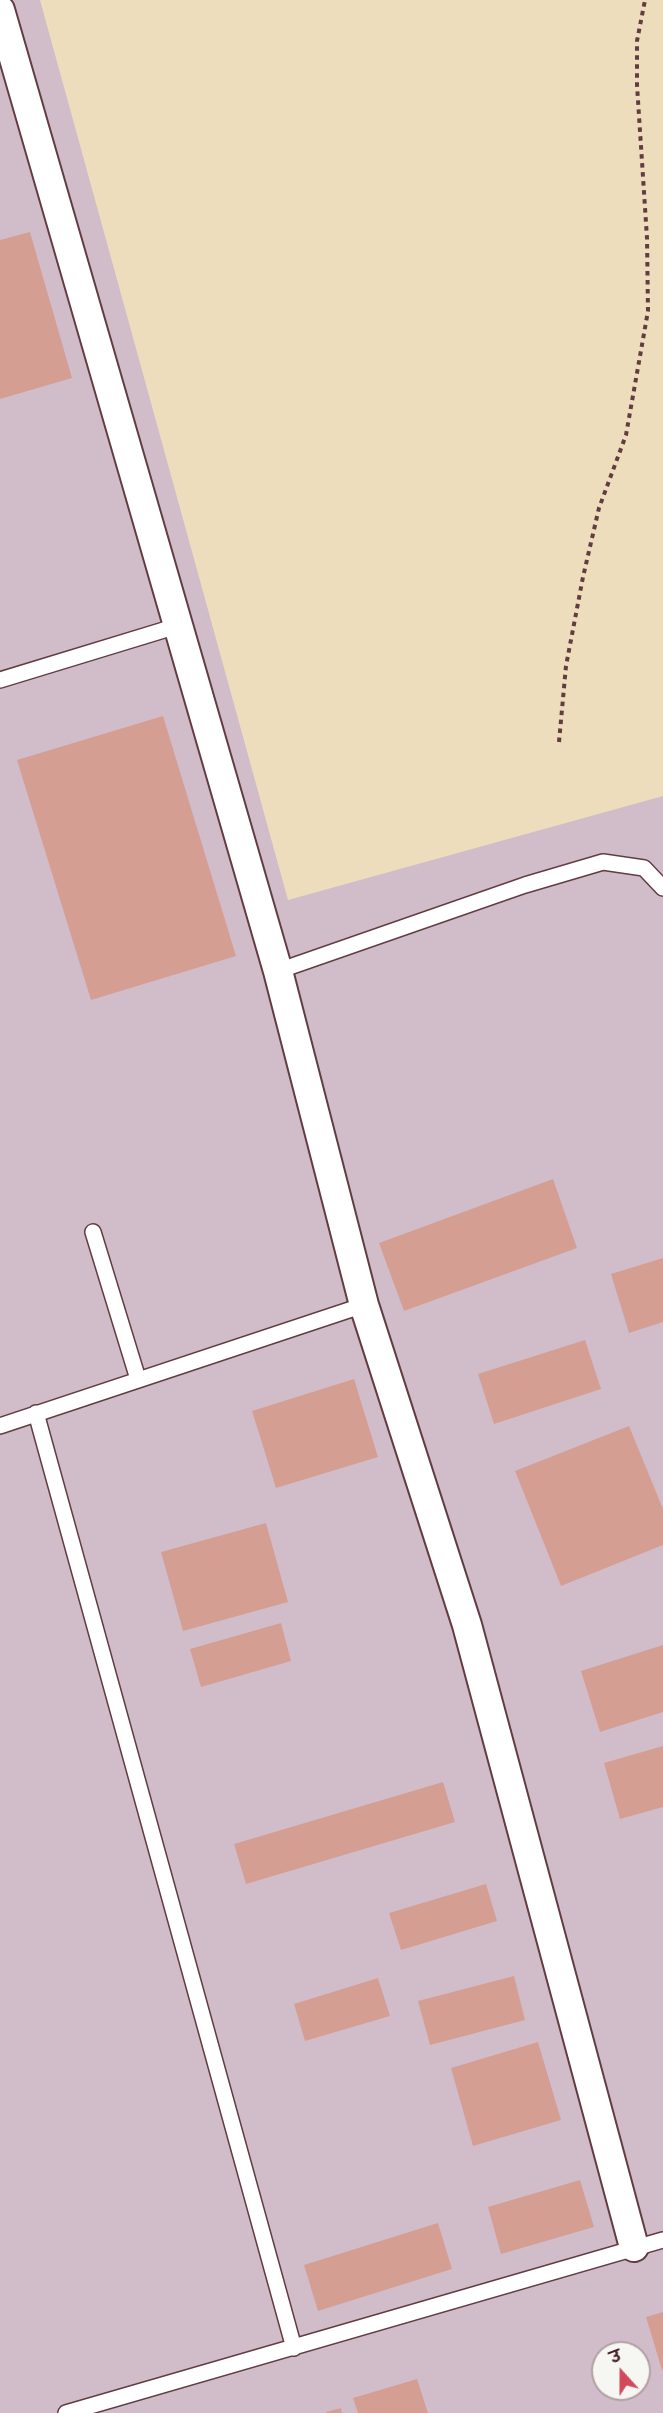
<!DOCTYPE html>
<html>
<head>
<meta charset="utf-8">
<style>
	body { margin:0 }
	#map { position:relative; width:663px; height:2413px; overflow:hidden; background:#eeddbc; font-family:Mali,"Playpen Sans Deva",sans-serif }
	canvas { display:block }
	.north { position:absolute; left:591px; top:2341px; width:60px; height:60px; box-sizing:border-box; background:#f6f6f2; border:2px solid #b1a0a2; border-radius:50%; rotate:339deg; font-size:16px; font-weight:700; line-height:24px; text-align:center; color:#4a1f2b }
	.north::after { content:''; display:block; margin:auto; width:21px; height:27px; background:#d1495b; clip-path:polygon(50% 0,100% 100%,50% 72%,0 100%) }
</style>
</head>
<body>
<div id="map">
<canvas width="663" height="2413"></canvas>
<div class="north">उ</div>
</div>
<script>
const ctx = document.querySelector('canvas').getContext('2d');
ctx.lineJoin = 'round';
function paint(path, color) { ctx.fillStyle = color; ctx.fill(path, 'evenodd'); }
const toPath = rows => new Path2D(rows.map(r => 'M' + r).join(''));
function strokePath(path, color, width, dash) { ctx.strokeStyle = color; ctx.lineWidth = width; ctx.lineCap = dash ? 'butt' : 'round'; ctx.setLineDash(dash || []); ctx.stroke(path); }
paint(toPath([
	[0,0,40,0,288,900,663,796,663,2413,0,2413],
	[603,2353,639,2353,639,2389,603,2389]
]), '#d1bdca');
paint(toPath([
	[30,232,72,378,0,399,0,240],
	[163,716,236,956,91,1000,17,760],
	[553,1179,577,1248,404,1311,379,1243],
	[663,1258,663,1322,629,1333,611,1274],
	[585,1340,601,1389,494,1424,478,1374],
	[354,1379,378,1457,276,1488,252,1411],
	[629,1426,663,1509,663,1545,561,1586,515,1471],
	[266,1523,288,1602,183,1631,161,1552],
	[281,1623,291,1661,201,1687,190,1649],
	[663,1645,663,1712,600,1732,581,1671],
	[663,1746,663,1807,620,1819,604,1763],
	[443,1782,455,1822,246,1884,234,1844],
	[486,1884,497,1921,401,1950,389,1913],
	[514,1976,525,2020,430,2045,418,2001],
	[378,1978,390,2016,305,2041,294,2004],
	[538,2042,561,2120,473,2146,451,2068],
	[580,2180,594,2227,501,2254,488,2207],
	[438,2223,452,2269,318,2311,304,2265],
	[663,2312,663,2370,662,2370,646,2317],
	[417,2379,428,2413,358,2413,353,2398],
	[341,2408,342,2413,326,2413,326,2412]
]), '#d59e93');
const service = toPath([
	[0,680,177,626],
	[278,971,525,885,603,862,644,868,663,888],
	[93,1232,138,1379],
	[36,1413,294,2348],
	[0,1426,364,1305],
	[66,2413,663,2240]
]);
const minor = toPath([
	[0,10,278,971,364,1305,467,1625,634,2247]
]);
strokePath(service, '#633c41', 18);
strokePath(minor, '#633c41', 32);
strokePath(toPath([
	[559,742,566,666,583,577,599,508,626,435,648,311,647,238,637,85,637,41,645,0]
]), '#633c41', 4, [4.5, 4.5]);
strokePath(service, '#fff', 15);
strokePath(minor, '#fff', 28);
</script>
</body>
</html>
